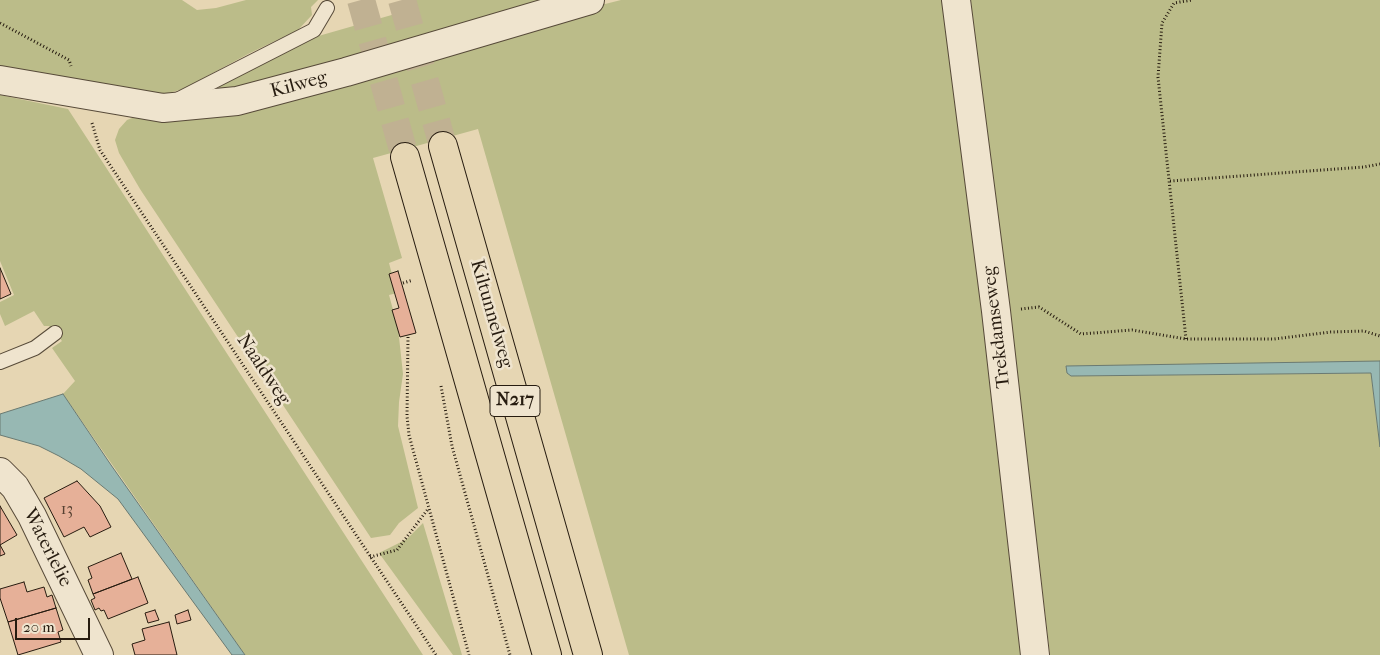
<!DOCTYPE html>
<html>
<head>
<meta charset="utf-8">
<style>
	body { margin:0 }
	#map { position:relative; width:1380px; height:655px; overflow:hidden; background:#e6d6b3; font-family:"IM FELL French Canon",serif }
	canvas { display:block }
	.scale { position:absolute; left:15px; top:618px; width:75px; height:22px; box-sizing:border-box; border:2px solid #271c10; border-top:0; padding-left:6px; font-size:15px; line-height:18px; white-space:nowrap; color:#271c10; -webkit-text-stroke:4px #efe4ce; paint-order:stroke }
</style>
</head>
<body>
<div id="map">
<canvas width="1380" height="655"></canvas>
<div class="scale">20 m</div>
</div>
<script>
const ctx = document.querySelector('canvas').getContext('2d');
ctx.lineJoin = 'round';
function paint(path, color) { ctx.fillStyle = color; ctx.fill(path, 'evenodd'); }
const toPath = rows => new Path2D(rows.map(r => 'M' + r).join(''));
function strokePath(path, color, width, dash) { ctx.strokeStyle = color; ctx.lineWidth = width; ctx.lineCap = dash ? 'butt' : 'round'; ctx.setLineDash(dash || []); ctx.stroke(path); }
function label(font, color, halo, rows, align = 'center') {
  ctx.font = font + ' "IM FELL French Canon",serif'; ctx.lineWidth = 5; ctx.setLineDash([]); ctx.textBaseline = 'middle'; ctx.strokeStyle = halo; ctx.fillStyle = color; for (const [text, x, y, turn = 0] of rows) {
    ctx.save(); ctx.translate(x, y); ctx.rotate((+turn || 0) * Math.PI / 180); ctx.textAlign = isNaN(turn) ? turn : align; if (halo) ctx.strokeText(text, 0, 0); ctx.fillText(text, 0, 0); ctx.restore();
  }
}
paint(toPath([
	[0,0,182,0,197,10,216,8,246,0,318,0,311,7,312,15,298,30,250,53,183,89,161,95,0,67],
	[414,0,539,0,349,59,222,93,218,86,315,37,416,8],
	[621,0,941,0,945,4,1029,655,629,655,478,129,373,158,402,258,389,263,397,293,389,295,398,328,403,374,399,402,398,426,418,508,399,523,390,535,371,538,140,189,119,153,115,140,119,129,127,120,145,113,534,22],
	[971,0,1380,0,1380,364,1071,376,1371,373,1380,447,1380,655,1050,655,1011,321,973,33],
	[0,95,68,109,423,655,245,655,63,394,75,381,52,348,62,341,49,326,44,326,34,311,5,326,0,314,0,302,14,295,0,261],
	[423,523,462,655,453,655,379,553,407,539]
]), '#bbbc89');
const water = toPath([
	[1380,361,1380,447,1371,373,1071,376,1067,373,1066,366,1380,361],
	[63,394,111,465,245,655,232,655,118,499,81,469,59,456,39,446,0,435,0,414,63,394]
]);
paint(water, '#97b8b3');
strokePath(water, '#6a7a72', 1);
const building = toPath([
	[0,268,11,294,0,299,0,268],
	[398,271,416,333,400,337,392,310,399,308,389,274,398,271],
	[77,481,100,506,111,527,90,537,84,527,64,537,44,498,77,481],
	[0,506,17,535,0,545,5,554,0,556,0,506],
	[121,553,132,579,93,594,88,580,92,578,88,567,121,553],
	[138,577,148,603,108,619,104,610,101,611,99,608,95,610,91,600,95,598,93,594,138,577],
	[24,582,27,592,44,587,47,597,52,595,56,608,8,622,0,598,0,589,24,582],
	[56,608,63,630,58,632,61,642,18,655,8,622,56,608],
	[155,610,159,620,148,623,145,613,155,610],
	[188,610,191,620,177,624,175,615,188,610],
	[169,622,177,655,135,655,132,644,145,640,142,629,169,622]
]);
paint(building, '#e6b098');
strokePath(building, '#271c10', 1);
strokePath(toPath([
	[361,0,405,157],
	[402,0,443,146]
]), '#c0b192', 28, [28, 14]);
const service = toPath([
	[179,99,314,30,327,8],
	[0,362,35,348,55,333]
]);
const minor = toPath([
	[956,0,996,311,1035,655],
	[0,80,163,108,237,101,346,72,590,0],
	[0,472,15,487,32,516,99,655]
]);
const primary = toPath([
	[443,146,588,655],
	[405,157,547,655]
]);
strokePath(service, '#574a39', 16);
strokePath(minor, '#574a39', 30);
strokePath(primary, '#271c10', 30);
strokePath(toPath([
	[0,23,69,60,71,66],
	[92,123,100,150,436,655],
	[1170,181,1364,167,1380,164],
	[403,283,413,280],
	[1021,309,1039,307,1081,334,1132,330,1186,339,1274,339,1331,332,1364,331,1380,336],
	[408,337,407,416,409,435,469,655],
	[1186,339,1158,77,1162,23,1174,3,1192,0],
	[441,386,452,446,510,655],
	[370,557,397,550,428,509]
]), '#271c10', 3, [1, 2.5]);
strokePath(service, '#efe4ce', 14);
strokePath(minor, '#efe4ce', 28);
strokePath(primary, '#e6d6b3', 28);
label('16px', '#574132', null, [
	["13",67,510]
]);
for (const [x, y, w] of [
	[515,401,50]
]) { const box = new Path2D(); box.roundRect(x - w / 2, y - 15.5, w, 31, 4); ctx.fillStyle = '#efe4ce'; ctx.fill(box); strokePath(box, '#271c10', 1); }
label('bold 18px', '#271c10', null, [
	["N217",515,401]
]);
label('19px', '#271c10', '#efe4ce', [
	["Kilweg",299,85,-15],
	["Kiltunnelweg",491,314,74],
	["Trekdamseweg",997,327,-97],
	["Naaldweg",263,370,56],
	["Waterlelie",47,548,63]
]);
</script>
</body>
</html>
